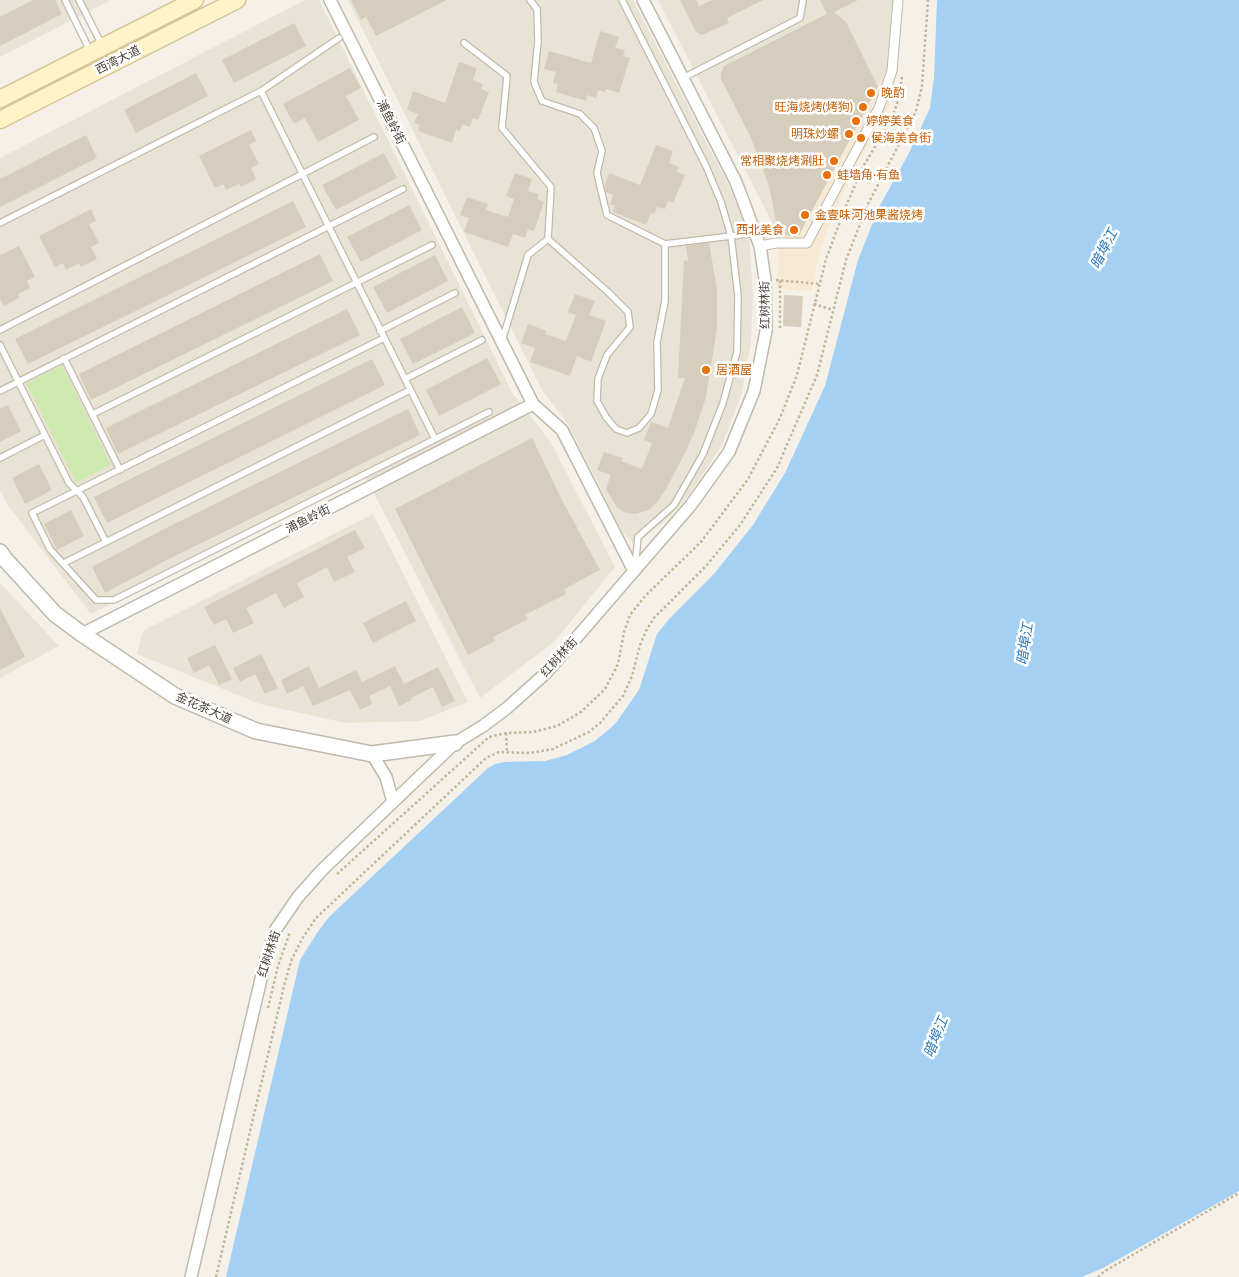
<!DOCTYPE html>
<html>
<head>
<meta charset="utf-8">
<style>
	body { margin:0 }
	canvas { display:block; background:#f5f1e8 }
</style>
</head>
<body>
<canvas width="1239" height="1277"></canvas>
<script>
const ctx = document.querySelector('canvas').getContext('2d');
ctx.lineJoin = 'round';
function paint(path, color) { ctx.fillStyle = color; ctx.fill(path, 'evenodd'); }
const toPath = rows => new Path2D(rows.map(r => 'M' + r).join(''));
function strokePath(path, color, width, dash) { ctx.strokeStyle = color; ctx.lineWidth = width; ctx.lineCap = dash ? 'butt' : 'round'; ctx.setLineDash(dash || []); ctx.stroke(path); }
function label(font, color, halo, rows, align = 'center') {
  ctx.font = font + ' Lato,"Noto Sans SC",sans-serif'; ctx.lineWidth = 5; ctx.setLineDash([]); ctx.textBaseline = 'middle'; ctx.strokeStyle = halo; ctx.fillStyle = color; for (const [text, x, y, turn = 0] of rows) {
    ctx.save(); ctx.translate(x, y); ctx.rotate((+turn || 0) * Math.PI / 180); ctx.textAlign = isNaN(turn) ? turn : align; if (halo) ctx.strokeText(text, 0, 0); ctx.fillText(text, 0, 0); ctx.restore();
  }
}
paint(toPath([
	[0,0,111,0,0,57],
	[305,0,319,0,513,394,550,441,615,567,554,642,480,698,365,476,91,614,7,504,0,491,0,158],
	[348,0,633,0,729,186,749,234,753,295,751,341,742,393,722,445,689,495,669,517,639,542,633,543,622,531,568,424,542,390],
	[658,0,897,0,887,71,799,235,779,236],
	[373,514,468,702,420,721,346,723,260,704,137,654,143,631],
	[0,583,59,646,0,678]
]), '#e9e3d6');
paint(toPath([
	[897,0,900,0,896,74,892,98,886,113,858,163,839,202,821,247,815,273,812,291,777,289,779,236,799,234,887,71]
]), '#f7e9d3');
paint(toPath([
	[62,365,111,465,76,483,26,383]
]), '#ceeab0');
paint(toPath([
	[937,0,1239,0,1239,1191,1103,1268,1082,1277,226,1277,300,960,317,933,329,917,488,768,495,764,504,762,545,761,567,755,595,741,615,724,639,690,657,634,670,618,714,574,753,525,785,473,825,386,858,260,879,207,908,155,930,108,934,78]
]), '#a3d0f3');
paint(toPath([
	[33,0,55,0,62,14,0,46,0,17],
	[351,0,447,0,376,36,366,17,361,20],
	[680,0,696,0,699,6,712,0,763,0,727,18,729,23,702,35,696,32],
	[820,0,858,0,834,12,846,22,878,87,799,235,779,236,769,186,751,138,721,79,721,73,724,66,827,14],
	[294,23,306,46,234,83,222,60],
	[600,31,619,37,615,48,625,50,623,56,630,58,619,93,606,89,605,92,598,90,596,98,587,95,586,101,556,92,558,84,553,83,556,72,544,69,549,51,591,63],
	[459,62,477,68,473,80,483,84,481,89,489,92,478,120,473,118,470,127,462,124,460,131,456,130,452,143,418,131,420,125,414,123,418,114,407,110,413,91,445,103],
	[350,68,361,88,346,96,359,120,318,142,305,118,294,124,283,104],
	[196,73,208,96,136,133,124,110],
	[251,130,256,141,249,145,259,164,251,168,256,179,241,187,239,184,226,190,223,184,215,188,199,156],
	[86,135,97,158,0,207,0,179],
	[656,145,673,151,669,163,679,167,677,172,685,175,673,203,668,201,665,209,657,207,654,214,651,213,646,225,613,212,615,206,610,204,613,195,606,192,605,185,609,173,640,185],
	[384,153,397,178,336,210,322,185],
	[515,173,532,179,528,191,539,194,537,199,544,202,534,231,528,229,525,238,513,234,508,247,464,232,469,218,460,215,467,197,488,204,486,210,508,217,514,199,506,196],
	[293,201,306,227,28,364,15,339],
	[409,205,422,230,361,262,347,237],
	[91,209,96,221,89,224,99,243,91,247,97,259,81,267,79,263,66,270,63,263,55,267,39,236],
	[709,243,717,289,717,328,706,397,694,433,685,453,666,489,658,501,649,510,635,514,623,512,616,506,606,489,611,475,597,470,604,452,623,458,621,461,642,469,652,443,644,440,651,422,668,428,685,378,678,378,684,260,688,261,686,246],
	[19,246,35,277,27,281,30,288,18,294,19,298,4,306,0,299,0,255],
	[320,254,333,281,91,400,79,374],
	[435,255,448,281,387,313,373,287],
	[575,294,595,301,589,315,606,321,591,362,577,356,570,376,530,362,535,348,521,343,528,324,547,331,545,334,566,341,576,315,568,312],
	[784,295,803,296,801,327,783,326],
	[462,307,475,333,413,364,400,339],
	[347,309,360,335,118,454,106,428],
	[487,358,501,384,439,416,426,390],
	[372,359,385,385,107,523,94,497],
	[8,405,21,431,0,442,0,409],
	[408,409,420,435,167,560,105,593,92,567,166,528],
	[532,438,562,500,600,570,564,589,566,594,525,615,528,619,493,637,495,641,468,655,395,509],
	[39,464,52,490,25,504,12,478],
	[71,510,84,536,57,550,44,524],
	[355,530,365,548,347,557,355,572,334,582,327,567,297,583,304,597,284,608,276,593,246,608,254,623,233,633,226,619,214,625,204,607],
	[406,601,416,621,373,643,363,623],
	[0,608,25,657,0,670],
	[215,645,232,679,219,685,209,665,194,673,187,658],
	[261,654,278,688,265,694,255,674,240,682,233,668],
	[309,666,319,688,356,670,362,682,395,666,404,684,438,667,455,701,442,707,433,687,411,698,412,700,399,706,390,686,369,696,372,704,360,710,350,690,313,706,303,686,287,694,281,680]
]), '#d7cdbd');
const service = toPath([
	[65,0,90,51],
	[79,0,102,45],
	[530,0,537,9,538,40,534,82,542,101,580,114,594,128,602,151,597,173,607,215,665,244,756,233],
	[622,0,706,166,721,202,731,236,738,296,737,352,723,403,703,454,674,505,638,537,635,568],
	[464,43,507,76,502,128,551,187,548,239,608,292,628,312,630,327,607,355,598,379,597,401,606,417,616,429,627,433,639,428,651,414,658,390,657,342,665,301,665,244],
	[683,78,800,18,803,0],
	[261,91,435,439],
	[0,223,261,91,339,38],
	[0,330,374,137],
	[380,331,455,293],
	[384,338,32,513,50,549,96,600,114,600,489,412],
	[502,341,528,255,548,239],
	[0,345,69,483,83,497,106,542],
	[64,358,120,470],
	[405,379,482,340],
	[0,391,403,189],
	[93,414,432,245],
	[0,458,45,435],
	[64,563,410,390]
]);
const pedestrian = toPath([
	[760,246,776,243,807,243,879,108,892,71,898,0]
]);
const minor = toPath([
	[330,0,533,404,562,430,634,571],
	[82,634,533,404],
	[372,754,386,777,393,802],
	[191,1277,265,962,276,929,298,897,322,870,393,802,455,743,483,726,507,708,546,673,691,505,729,452,754,391,766,331,765,279,760,246,736,182,643,0]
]);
const tertiary = toPath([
	[0,552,4,558,55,614,82,634,175,696,256,731,372,754,455,743]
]);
const secondary = toPath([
	[0,99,195,0],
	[0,120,237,0]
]);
strokePath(service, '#c1b9aa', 8);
strokePath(pedestrian, '#c1b9aa', 11);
strokePath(minor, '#c1b9aa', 14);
strokePath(tertiary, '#c1b9aa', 18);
strokePath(secondary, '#d6c697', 19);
strokePath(toPath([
	[776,280,819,284],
	[814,304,833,310],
	[780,328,780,280],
	[506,733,507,751],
	[337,874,489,737,506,733,533,732,557,726,581,712,605,689,618,664,624,632,630,615,646,595,701,542,748,479,780,418,797,375,826,259,846,206,863,167,892,118,899,98,902,77],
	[268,1008,278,966,290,932],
	[216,1277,284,986,291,961,302,939,316,918,486,758,499,752,530,753,553,749,589,732,600,723,623,696,632,676,640,645,646,631,654,618,706,566,740,525,777,468,817,375,846,260,868,204,916,111,922,86,928,0],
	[1098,1277,1105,1271,1239,1193]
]), '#c3b69b', 2.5, [2.5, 2.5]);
strokePath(service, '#fff', 5.5);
strokePath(pedestrian, '#fff', 9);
strokePath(minor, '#fff', 11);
strokePath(tertiary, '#fff', 15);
strokePath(secondary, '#fff3c8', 16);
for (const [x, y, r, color] of [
	[871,93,5,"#e8710a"],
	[863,107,5,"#e8710a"],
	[856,121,5,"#e8710a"],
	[849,134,5,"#e8710a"],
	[861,138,5,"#e8710a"],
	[834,161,5,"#e8710a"],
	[827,175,5,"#e8710a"],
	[805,215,5,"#e8710a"],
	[794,230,5,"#e8710a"],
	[706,370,5,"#e8710a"]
]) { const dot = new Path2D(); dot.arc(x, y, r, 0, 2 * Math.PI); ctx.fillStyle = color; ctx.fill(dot); strokePath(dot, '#fff', 2); }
label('12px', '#484236', '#fff', [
	["西湾大道",118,60,-27],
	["浦鱼岭街",391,122,63],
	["红树林街",765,305,-91],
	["浦鱼岭街",308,519,-27],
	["红树林街",559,657,-48],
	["金花茶大道",204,708,24],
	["红树林街",269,954,-72]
]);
label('12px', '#c56008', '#fff', [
	["晚酌",881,93],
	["旺海烧烤(烤狗)",853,107,"right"],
	["婷婷美食",866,121],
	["明珠炒螺",839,134,"right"],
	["侯海美食街",871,138],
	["常相聚烧烤涮肚",824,161,"right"],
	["蛙墙角·有鱼",837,175],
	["金壹味河池果酱烧烤",815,215],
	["西北美食",784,230,"right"],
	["居酒屋",716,370]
], 'left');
label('italic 14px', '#2b79b9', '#fff', [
	["暗埠江",1104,249,-63],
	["暗埠江",1025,644,-81],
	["暗埠江",936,1037,-68]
]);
</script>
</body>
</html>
